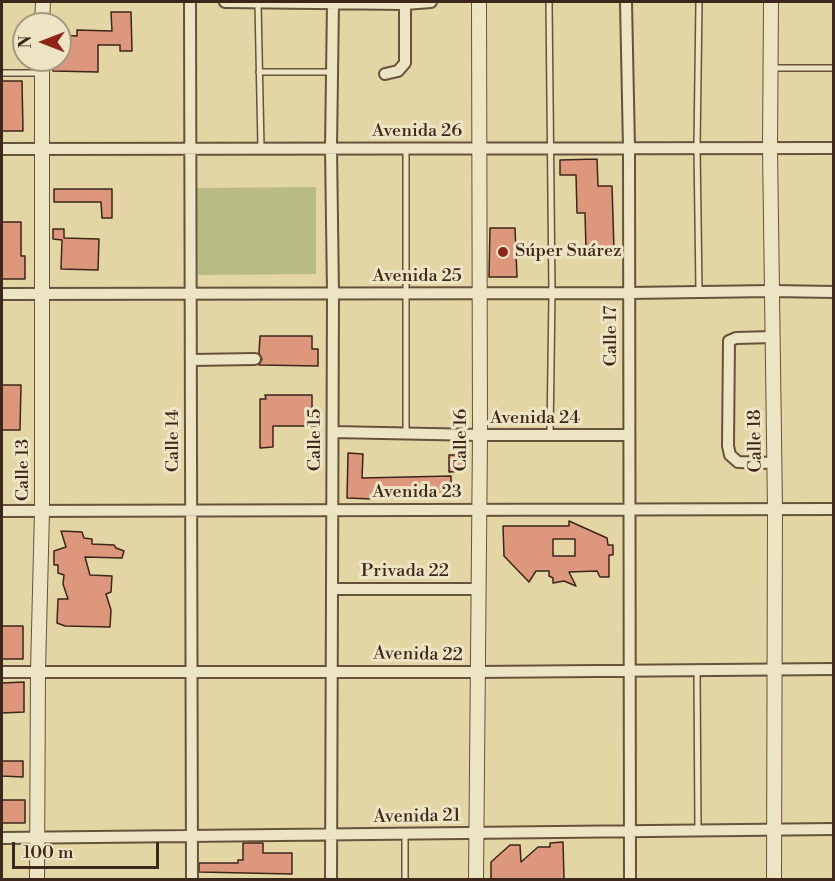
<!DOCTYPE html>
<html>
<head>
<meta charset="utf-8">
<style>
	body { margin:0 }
	#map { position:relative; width:835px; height:881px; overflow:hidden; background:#e4d5a4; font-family:"Libre Bodoni",serif }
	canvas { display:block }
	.frame { position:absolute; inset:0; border:3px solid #3d261a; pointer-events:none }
	.north { position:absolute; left:12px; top:12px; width:60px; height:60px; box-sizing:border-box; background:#ede4c4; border:2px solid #a79880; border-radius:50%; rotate:270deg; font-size:16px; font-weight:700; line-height:24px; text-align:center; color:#3d261a }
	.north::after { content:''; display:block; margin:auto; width:21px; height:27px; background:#8f2418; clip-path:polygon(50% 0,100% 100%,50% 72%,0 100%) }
	.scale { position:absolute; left:12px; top:842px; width:147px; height:27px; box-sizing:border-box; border:3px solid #3d261a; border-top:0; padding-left:8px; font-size:18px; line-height:21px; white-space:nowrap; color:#3d261a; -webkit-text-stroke:4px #ede4c4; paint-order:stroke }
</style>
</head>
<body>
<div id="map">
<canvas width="835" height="881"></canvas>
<div class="frame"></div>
<div class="north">N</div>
<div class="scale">100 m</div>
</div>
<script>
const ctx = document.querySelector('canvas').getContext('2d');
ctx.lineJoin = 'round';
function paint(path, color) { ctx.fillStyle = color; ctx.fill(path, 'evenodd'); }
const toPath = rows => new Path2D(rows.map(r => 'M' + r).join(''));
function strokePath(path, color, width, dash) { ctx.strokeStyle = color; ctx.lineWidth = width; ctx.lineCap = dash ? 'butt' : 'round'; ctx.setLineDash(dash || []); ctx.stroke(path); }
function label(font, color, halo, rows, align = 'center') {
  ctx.font = font + ' "Libre Bodoni",serif'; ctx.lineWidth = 6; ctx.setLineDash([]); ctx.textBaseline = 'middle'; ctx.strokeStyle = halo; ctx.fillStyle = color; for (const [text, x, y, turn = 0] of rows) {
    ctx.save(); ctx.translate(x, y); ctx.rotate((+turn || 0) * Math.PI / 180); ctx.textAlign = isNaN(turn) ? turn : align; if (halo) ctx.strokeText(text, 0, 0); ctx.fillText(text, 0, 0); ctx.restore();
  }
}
paint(toPath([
	[316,187,316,274,198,275,197,188]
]), '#b8bc83');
const building = toPath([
	[111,12,131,12,132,51,120,51,120,45,98,45,98,72,53,71,53,60,60,60,60,35,77,36,77,30,112,31,111,12],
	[2,81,22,81,23,131,2,131,2,81],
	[597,159,598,186,612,186,614,250,586,250,585,213,577,213,576,175,560,175,560,160,597,159],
	[54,189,112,189,112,218,102,218,101,202,54,202,54,189],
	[2,222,21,222,21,256,25,256,25,279,2,279,2,222],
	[490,228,515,228,517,277,489,277,490,228],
	[53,229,64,229,64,238,99,239,98,270,61,269,62,240,53,239,53,229],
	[260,336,312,336,312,349,318,349,318,366,259,365,262,359,259,353,260,336],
	[2,385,21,385,20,430,2,430,2,385],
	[265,395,312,395,312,409,315,409,316,426,273,426,273,447,260,448,260,399,266,399,265,395],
	[348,453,363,454,362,478,451,476,451,497,390,497,390,495,372,495,372,499,347,498,348,453],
	[449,455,463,455,464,471,449,472,449,455],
	[569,521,607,538,608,545,613,545,613,555,609,555,609,577,600,577,597,571,569,572,576,586,564,581,553,583,553,578,549,576,549,571,536,571,529,582,504,556,503,526,569,526,569,521],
	[553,539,575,539,575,556,553,556,553,539],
	[61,531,82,532,84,538,92,539,92,544,114,545,116,548,124,551,122,558,85,557,90,575,112,576,111,592,106,594,111,610,110,627,65,626,57,623,58,599,68,599,63,584,64,575,58,573,58,565,54,565,54,551,66,547,61,531],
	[2,626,23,626,23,659,2,659,2,626],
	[24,682,24,712,2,713,2,683,24,682],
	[2,761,23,761,23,777,2,776,2,761],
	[2,800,25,800,25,823,2,823,2,800],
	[563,842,564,879,491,879,491,862,510,845,520,845,521,862,538,847,550,847,550,843,563,842],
	[243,843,263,843,263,853,292,853,292,874,199,872,199,863,238,863,238,860,243,860,243,843]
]);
paint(building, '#dc977c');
strokePath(building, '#3d261a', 1.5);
const service = toPath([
	[549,2,552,293,550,435],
	[699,2,697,147,699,291],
	[258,3,261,148],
	[772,68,834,68],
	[259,72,332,72],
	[2,73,40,73],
	[406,148,406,434],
	[697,670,698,830],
	[405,880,405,834]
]);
const minor = toPath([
	[190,2,192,880],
	[225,2,405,4,431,2],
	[626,2,629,148,630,880],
	[385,74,398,71,405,63,405,4],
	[2,149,834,148],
	[2,294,629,293,772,291,834,292],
	[773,337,736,338,729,341,728,446,730,455,738,462,774,463],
	[191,360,255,359],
	[333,432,480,435,629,435],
	[2,511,834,509],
	[332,589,478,589],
	[2,672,477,672,834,669],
	[2,838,834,829],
	[331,880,333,294,331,148,333,2]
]);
const tertiary = toPath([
	[771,2,770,148,775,509,774,880],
	[42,24,43,2],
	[37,880,38,671,42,511,42,60],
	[476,880,480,435,479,2]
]);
strokePath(service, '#67523c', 8);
strokePath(minor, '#67523c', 14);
strokePath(tertiary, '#67523c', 16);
strokePath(service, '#ede4c4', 5);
strokePath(minor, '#ede4c4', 10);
strokePath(tertiary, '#ede4c4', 14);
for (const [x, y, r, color] of [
	[503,252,6,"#8f2418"]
]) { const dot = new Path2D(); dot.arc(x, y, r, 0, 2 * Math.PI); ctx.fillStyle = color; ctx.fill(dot); strokePath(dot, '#ede4c4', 2); }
label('18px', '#3d261a', '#ede4c4', [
	["Avenida 26",417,132],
	["Avenida 25",417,277],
	["Calle 17",612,336,-90],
	["Avenida 24",535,419],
	["Calle 15",316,440,-90],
	["Calle 16",462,440,-90],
	["Calle 14",174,441,-90],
	["Calle 18",756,441,-91],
	["Calle 13",24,470,-90],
	["Avenida 23",417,493],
	["Privada 22",405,572],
	["Avenida 22",418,655,1],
	["Avenida 21",417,817,-1]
]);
label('18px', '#3d261a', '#ede4c4', [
	["Súper Suárez",515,252]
], 'left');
</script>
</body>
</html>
